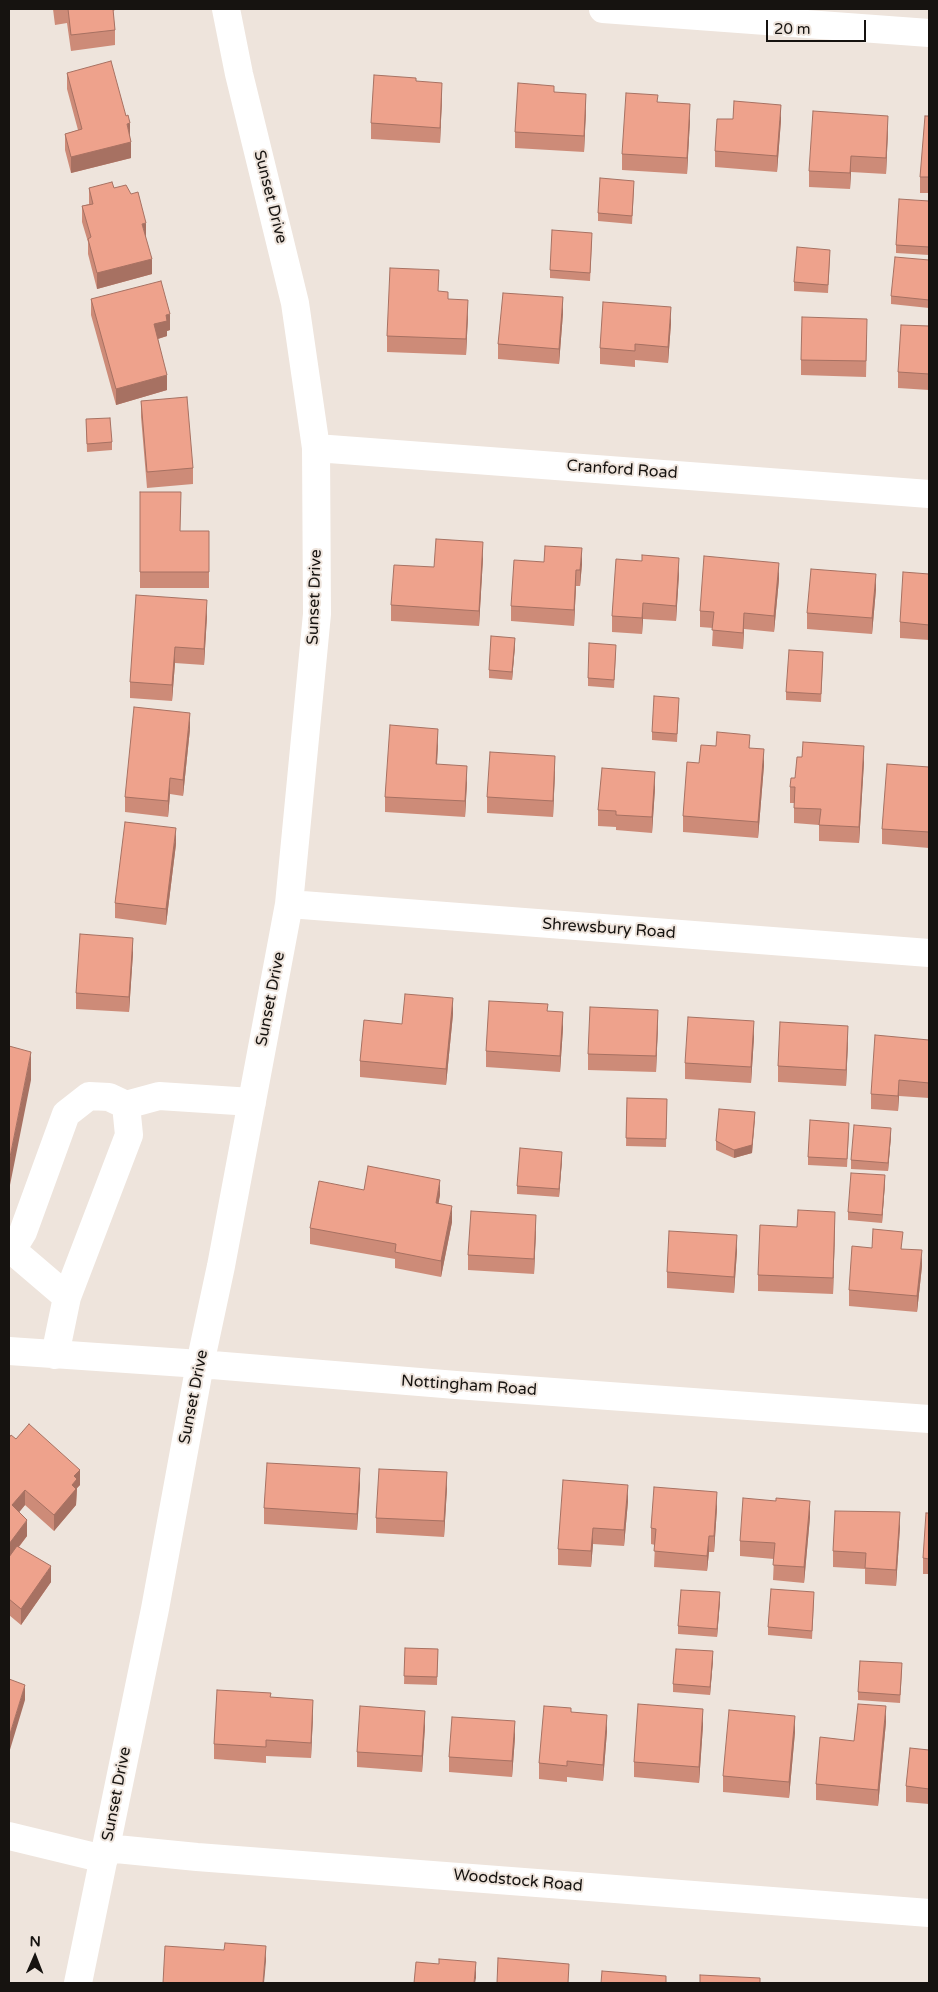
<!DOCTYPE html>
<html>
<head>
<meta charset="utf-8">
<style>
	body { margin:0 }
	#map { position:relative; width:938px; height:1992px; overflow:hidden; background:#eee4dc; font-family:"Varela Round",sans-serif }
	canvas { display:block }
	.frame { position:absolute; inset:0; border:10px solid #161310; pointer-events:none }
	.north { position:absolute; left:10px; top:1932px; width:50px; height:50px; -webkit-text-stroke:4px #eee4dc; paint-order:stroke; rotate:1deg; font-size:14px; font-weight:700; line-height:20px; text-align:center; color:#161310 }
	.north::after { content:''; display:block; margin:auto; width:18px; height:22px; background:#161310; clip-path:polygon(50% 0,100% 100%,50% 72%,0 100%) }
	.scale { position:absolute; left:766px; top:20px; width:100px; height:22px; box-sizing:border-box; border:2px solid #161310; border-top:0; padding-left:6px; font-size:15px; line-height:18px; white-space:nowrap; color:#161310; -webkit-text-stroke:4px #eee4dc; paint-order:stroke }
</style>
</head>
<body>
<div id="map">
<canvas width="938" height="1992"></canvas>
<div class="frame"></div>
<div class="north">N</div>
<div class="scale">20 m</div>
</div>
<script>
const ctx = document.querySelector('canvas').getContext('2d');
ctx.lineJoin = 'round';
const toPath = rows => new Path2D(rows.map(r => 'M' + r).join(''));
function strokePath(path, color, width, dash) { ctx.strokeStyle = color; ctx.lineWidth = width; ctx.lineCap = dash ? 'butt' : 'round'; ctx.setLineDash(dash || []); ctx.stroke(path); }
function paint(path, color) { ctx.fillStyle = color; ctx.fill(path, 'evenodd'); }
function label(font, color, halo, rows, align = 'center') {
  ctx.font = font + ' "Varela Round",sans-serif'; ctx.lineWidth = 4; ctx.setLineDash([]); ctx.textBaseline = 'middle'; ctx.strokeStyle = halo; ctx.fillStyle = color; for (const [text, x, y, turn = 0] of rows) {
    ctx.save(); ctx.translate(x, y); ctx.rotate((+turn || 0) * Math.PI / 180); ctx.textAlign = isNaN(turn) ? turn : align; if (halo) ctx.strokeText(text, 0, 0); ctx.fillText(text, 0, 0); ctx.restore();
  }
}
strokePath(toPath([
	[603,9,929,33],
	[316,448,929,494],
	[289,904,929,953],
	[126,1105,159,1096,252,1102],
	[9,1250,12,1250,23,1232,66,1114,89,1096,109,1097,126,1105,129,1135,67,1297,55,1355],
	[12,1250,67,1297],
	[9,1351,200,1364,456,1385,929,1419],
	[9,1836,104,1859],
	[106,1848,197,1857,929,1913],
	[78,1983,155,1609,200,1364,221,1266,289,904,317,614,316,448,295,303,239,74,226,9]
]), '#fff', 28);
paint(toPath([
	[53,9,115,9,115,10,113,11,115,30,115,45,71,51,67,23,55,25],
	[67,73,130,137,131,158,71,173,65,150,65,134,78,130,67,89],
	[416,81,442,98,440,143,371,139,371,123],
	[554,92,586,110,584,152,515,148,515,132],
	[658,102,690,120,687,174,622,170,622,154],
	[929,116,929,193,920,193,920,177],
	[781,120,777,172,715,167,715,151],
	[888,131,886,174,851,172,850,189,809,187,809,171],
	[89,188,114,188,146,239,152,274,97,289,88,254,88,242,82,222,82,206,89,204],
	[634,189,632,224,598,221,598,213],
	[929,201,929,255,896,253,896,245],
	[592,241,590,281,550,278,550,270],
	[830,258,828,293,794,291,794,282],
	[929,260,929,308,891,304,891,296],
	[91,299,170,330,167,331,167,336,158,339,167,390,116,405,91,315],
	[448,299,468,316,466,355,387,352,387,336],
	[563,313,559,364,498,359,498,344],
	[671,323,668,363,635,360,635,367,600,364,600,348],
	[929,326,929,390,898,388,898,372],
	[867,335,866,377,801,375,801,360],
	[141,401,193,468,193,484,147,488,141,417],
	[86,419,112,442,112,450,87,452],
	[140,492,180,531,209,531,209,588,140,588],
	[483,558,479,626,391,621,391,605,434,567],
	[544,562,582,564,580,586,576,586,574,626,511,621,511,606],
	[679,574,676,621,643,619,642,634,612,632,612,616],
	[929,574,929,640,900,638,900,622],
	[779,579,774,632,744,629,743,649,712,646,713,628,700,627,700,611],
	[876,589,872,634,807,629,807,613],
	[207,616,204,665,175,663,172,701,130,698,130,682],
	[515,646,512,680,489,678,489,670],
	[616,653,614,688,588,686,588,678],
	[823,660,821,702,786,700,786,692],
	[679,706,677,742,652,740,652,732],
	[190,729,183,796,170,794,168,817,125,812,125,797],
	[438,744,437,764,467,782,465,817,385,812,385,797],
	[716,746,750,748,764,765,758,838,683,832,683,816,699,763],
	[864,762,859,843,819,841,819,825,794,823,794,803,790,803,790,787,795,778],
	[929,767,929,848,882,844,882,829],
	[555,771,553,817,487,813,487,797],
	[655,788,652,833,616,830,616,827,598,826,598,810],
	[176,844,166,925,115,918,115,903],
	[133,953,129,1012,76,1009,76,993],
	[548,1011,563,1028,560,1072,486,1067,486,1051],
	[453,1014,446,1085,360,1077,360,1061],
	[658,1025,656,1072,588,1070,588,1054],
	[754,1037,751,1083,685,1079,685,1063],
	[929,1040,929,1098,899,1096,898,1111,871,1109,871,1094],
	[848,1042,846,1086,778,1082,778,1066],
	[627,1098,667,1099,666,1147,626,1146],
	[755,1120,752,1153,734,1158,716,1150,716,1141],
	[849,1131,847,1167,808,1165,808,1157],
	[891,1136,888,1171,851,1169,851,1160],
	[562,1160,559,1197,517,1194,517,1186],
	[885,1183,882,1223,848,1220,848,1212],
	[364,1190,440,1195,438,1203,452,1222,441,1277,395,1268,395,1259,310,1244,310,1228],
	[797,1227,835,1228,833,1294,758,1291,758,1275],
	[536,1231,534,1274,468,1270,468,1255],
	[872,1248,903,1249,922,1266,917,1312,849,1306,849,1290],
	[737,1251,734,1293,667,1288,667,1272],
	[9,1438,80,1485,77,1488,76,1505,54,1531,25,1505,19,1512,27,1536,19,1547,51,1582,21,1625,9,1615],
	[360,1484,357,1530,264,1524,264,1508],
	[447,1488,444,1537,376,1533,376,1518],
	[628,1501,624,1546,593,1544,591,1567,558,1565,558,1549],
	[776,1501,810,1517,804,1583,773,1580,774,1559,740,1556,740,1541],
	[717,1508,714,1552,709,1552,707,1571,654,1567,655,1545,651,1544,651,1528],
	[929,1513,929,1574,923,1574,923,1558],
	[900,1527,896,1586,865,1584,865,1569,833,1567,833,1551],
	[814,1600,812,1639,768,1635,768,1627],
	[720,1601,717,1637,678,1634,678,1626],
	[405,1648,438,1649,437,1685,404,1684],
	[713,1660,710,1695,673,1692,673,1684],
	[902,1671,900,1703,858,1700,858,1692],
	[571,1712,607,1731,603,1781,567,1777,567,1782,539,1779,539,1763],
	[313,1715,311,1758,266,1756,266,1763,214,1759,214,1744],
	[886,1722,878,1806,816,1800,816,1784,854,1741],
	[703,1725,699,1783,634,1777,634,1762],
	[425,1726,422,1772,357,1767,357,1752],
	[795,1732,789,1798,723,1792,723,1776],
	[515,1737,512,1777,449,1772,449,1757],
	[929,1750,929,1804,906,1802,906,1786]
]), '#cd8b78');
paint(toPath([
	[442,83,442,98,440,143,440,128],
	[586,94,586,110,584,152,584,136],
	[690,104,690,120,687,174,687,158],
	[781,105,781,120,777,172,777,156],
	[888,116,888,131,886,174,886,158],
	[130,123,130,139,127,124],
	[131,142,131,158,71,173,71,157],
	[851,156,851,172,850,189,850,173],
	[146,223,146,239,142,224],
	[152,259,152,274,97,289,97,273],
	[563,297,563,313,559,364,559,349],
	[468,300,468,316,466,355,466,339],
	[671,307,671,323,668,363,668,347],
	[170,314,170,330,167,331,167,336,154,340,154,324,166,315],
	[167,375,167,390,116,405,116,389],
	[483,542,483,558,479,626,479,611],
	[582,548,582,564,580,586,580,570],
	[679,558,679,574,676,621,676,606],
	[779,563,779,579,774,632,774,616],
	[576,570,576,586,574,626,574,610],
	[876,574,876,589,872,634,872,618],
	[207,600,207,616,204,665,204,649],
	[643,603,643,619,642,634,642,618],
	[744,613,744,629,743,649,743,633],
	[515,638,515,646,512,680,512,672],
	[175,647,175,663,172,701,172,685],
	[190,713,190,729,183,796,183,780],
	[438,729,438,744,436,780,436,764],
	[864,746,864,762,859,843,859,827],
	[764,749,764,765,758,838,758,822],
	[555,756,555,771,553,817,553,801],
	[467,766,467,782,465,817,465,801],
	[655,772,655,788,652,833,652,817],
	[170,778,170,794,168,817,168,801],
	[176,828,176,844,166,925,166,909],
	[133,938,133,953,129,1012,129,997],
	[453,998,453,1014,446,1085,446,1069],
	[658,1010,658,1025,656,1072,656,1056],
	[563,1012,563,1028,560,1072,560,1056],
	[754,1021,754,1037,751,1083,751,1067],
	[848,1026,848,1042,846,1086,846,1070],
	[31,1052,31,1080,9,1190,9,1162],
	[899,1080,899,1096,898,1111,898,1096],
	[755,1112,752,1153,734,1158,734,1150],
	[891,1128,891,1136,888,1171,888,1163],
	[562,1152,562,1160,559,1197,559,1189],
	[885,1175,885,1183,882,1223,882,1215],
	[440,1180,440,1195,436,1219,436,1203],
	[452,1206,452,1222,441,1277,441,1261],
	[835,1212,835,1228,833,1294,833,1278],
	[536,1215,536,1231,534,1274,534,1259],
	[737,1235,737,1251,734,1293,734,1277],
	[922,1250,922,1266,917,1312,917,1296],
	[360,1468,360,1484,357,1530,357,1514],
	[80,1470,80,1485,77,1488,76,1505,54,1531,54,1515,72,1485,74,1476],
	[447,1472,447,1488,444,1537,444,1521],
	[628,1485,628,1501,624,1546,624,1530],
	[25,1490,25,1505,12,1521,12,1505],
	[717,1492,717,1508,714,1552,714,1536],
	[810,1501,810,1517,804,1583,804,1567],
	[900,1512,900,1527,896,1586,896,1570],
	[27,1520,27,1536,9,1559,9,1544],
	[593,1528,593,1544,591,1567,591,1551],
	[709,1536,709,1552,707,1571,707,1556],
	[51,1566,51,1582,21,1625,21,1609],
	[720,1592,720,1601,717,1637,717,1629],
	[713,1651,713,1660,710,1695,710,1687],
	[25,1685,25,1700,9,1753,9,1737],
	[313,1700,313,1715,311,1758,311,1743],
	[886,1706,886,1722,878,1806,878,1790],
	[703,1709,703,1725,699,1783,699,1767],
	[425,1711,425,1726,422,1772,422,1756],
	[607,1715,607,1731,603,1781,603,1765],
	[795,1716,795,1732,789,1798,789,1782],
	[515,1721,515,1737,512,1777,512,1761],
	[266,1946,266,1961,264,1983,263,1983],
	[476,1962,476,1978,475,1983,474,1983]
]), '#a77162');
const building = toPath([
	[68,9,113,9,115,30,71,35,68,9],
	[111,61,126,116,128,115,130,123,127,124,131,142,71,157,65,134,82,129,67,73,111,61],
	[374,75,416,78,416,81,442,83,440,128,371,123,374,75],
	[518,83,554,86,554,92,586,94,584,136,515,132,518,83],
	[626,93,658,95,657,102,690,104,687,158,622,154,626,93],
	[734,101,781,105,777,156,715,151,717,119,733,119,734,101],
	[813,111,888,116,886,158,851,156,850,173,809,171,813,111],
	[925,116,929,116,929,177,920,177,925,116],
	[600,178,634,181,632,216,598,213,600,178],
	[112,182,114,188,126,185,131,194,138,192,146,223,142,224,152,259,97,273,88,239,91,237,82,206,93,204,89,188,112,182],
	[899,199,929,201,929,247,896,245,899,199],
	[552,230,592,233,590,273,550,270,552,230],
	[797,247,830,250,828,285,794,282,797,247],
	[895,257,929,260,929,300,891,296,895,257],
	[390,268,439,270,438,291,448,292,448,299,468,300,466,339,387,336,390,268],
	[161,281,170,314,166,315,167,321,154,324,167,375,116,389,91,299,161,281],
	[503,293,563,297,559,349,498,344,503,293],
	[603,302,671,307,668,347,635,344,635,351,600,348,603,302],
	[802,317,867,319,866,361,801,360,802,317],
	[901,325,929,326,929,374,898,372,901,325],
	[187,397,193,468,147,472,141,401,187,397],
	[110,418,112,442,87,444,86,419,110,418],
	[140,492,181,492,180,531,209,531,209,572,140,572,140,492],
	[436,539,483,542,479,611,391,605,394,565,434,567,436,539],
	[545,546,582,548,580,570,576,570,574,610,511,606,514,560,544,562,545,546],
	[642,555,679,558,676,606,643,603,642,618,612,616,616,559,642,561,642,555],
	[704,556,779,563,774,616,744,613,743,633,712,630,714,612,700,611,704,556],
	[811,569,876,574,872,618,807,613,811,569],
	[903,572,929,574,929,625,900,622,903,572],
	[136,595,207,600,204,649,175,647,172,685,130,682,136,595],
	[491,636,515,638,512,672,489,670,491,636],
	[589,643,616,645,614,680,588,678,589,643],
	[789,650,823,652,821,694,786,692,789,650],
	[654,696,679,698,677,734,652,732,654,696],
	[134,707,190,713,183,780,170,778,168,801,125,797,134,707],
	[390,725,438,729,436,764,467,766,465,801,385,797,390,725],
	[717,732,750,735,749,748,764,749,758,822,683,816,687,762,699,763,701,745,716,746,717,732],
	[803,742,864,746,859,827,819,825,821,809,794,808,795,787,790,787,791,778,795,778,797,757,802,757,803,742],
	[490,752,555,756,553,801,487,797,490,752],
	[887,764,929,767,929,832,882,829,887,764],
	[602,768,655,772,652,817,616,815,616,811,598,810,602,768],
	[125,822,176,828,166,909,115,903,125,822],
	[80,934,133,938,129,997,76,993,80,934],
	[405,994,453,998,446,1069,360,1061,364,1020,402,1024,405,994],
	[489,1001,548,1004,547,1011,563,1012,560,1056,486,1051,489,1001],
	[590,1007,658,1010,656,1056,588,1054,590,1007],
	[688,1017,754,1021,751,1067,685,1063,688,1017],
	[780,1022,848,1026,846,1070,778,1066,780,1022],
	[875,1035,929,1040,929,1083,899,1080,898,1096,871,1094,875,1035],
	[9,1046,31,1052,9,1162,9,1046],
	[627,1098,667,1099,666,1139,626,1138,627,1098],
	[719,1109,755,1112,752,1145,734,1150,716,1141,719,1109],
	[810,1120,849,1123,847,1159,808,1157,810,1120],
	[854,1125,891,1128,888,1163,851,1160,854,1125],
	[520,1148,562,1152,559,1189,517,1186,520,1148],
	[368,1166,440,1180,436,1203,452,1206,441,1261,395,1252,396,1244,310,1228,319,1181,364,1190,368,1166],
	[851,1173,885,1175,882,1215,848,1212,851,1173],
	[798,1210,835,1212,833,1278,758,1275,760,1225,797,1227,798,1210],
	[471,1211,536,1215,534,1259,468,1255,471,1211],
	[873,1229,903,1232,901,1249,922,1250,917,1296,849,1290,852,1246,872,1248,873,1229],
	[669,1231,737,1235,734,1277,667,1272,669,1231],
	[29,1424,80,1470,74,1476,77,1479,72,1485,76,1489,54,1515,25,1490,12,1505,27,1520,9,1544,9,1438,11,1435,16,1439,29,1424],
	[267,1463,360,1468,357,1514,264,1508,267,1463],
	[379,1469,447,1472,444,1521,376,1518,379,1469],
	[563,1480,628,1485,624,1530,593,1528,591,1551,558,1549,563,1480],
	[654,1487,717,1492,714,1536,709,1536,707,1556,654,1551,656,1529,651,1528,654,1487],
	[743,1498,776,1501,776,1498,810,1501,804,1567,773,1565,775,1543,740,1541,743,1498],
	[835,1511,900,1512,896,1570,865,1568,866,1553,833,1551,835,1511],
	[926,1513,929,1513,929,1559,923,1558,926,1513],
	[17,1546,51,1566,21,1609,9,1599,9,1557,17,1546],
	[771,1589,814,1592,812,1631,768,1627,771,1589],
	[681,1590,720,1592,717,1629,678,1626,681,1590],
	[405,1648,438,1649,437,1677,404,1676,405,1648],
	[676,1649,713,1651,710,1687,673,1684,676,1649],
	[860,1661,902,1663,900,1695,858,1692,860,1661],
	[9,1679,25,1685,9,1737,9,1679],
	[217,1690,271,1693,270,1697,313,1700,311,1743,266,1740,266,1747,214,1744,217,1690],
	[638,1704,703,1709,699,1767,634,1762,638,1704],
	[858,1704,886,1706,878,1790,816,1784,820,1737,854,1741,858,1704],
	[360,1706,425,1711,422,1756,357,1752,360,1706],
	[544,1706,571,1708,571,1712,607,1715,603,1765,567,1761,567,1766,539,1763,544,1706],
	[729,1710,795,1716,789,1782,723,1776,729,1710],
	[452,1717,515,1721,512,1761,449,1757,452,1717],
	[910,1748,929,1750,929,1789,906,1786,910,1748],
	[225,1943,266,1946,263,1983,163,1983,165,1946,224,1950,225,1943],
	[498,1958,569,1964,568,1983,497,1983,498,1958],
	[439,1959,476,1962,474,1983,414,1983,416,1962,439,1964,439,1959],
	[602,1971,666,1976,666,1983,601,1983,602,1971],
	[700,1975,760,1978,760,1983,700,1983,700,1975]
]);
paint(building, '#eea28c');
strokePath(building, '#a77162', 1);
label('16px', '#161310', '#eee4dc', [
	["Sunset Drive",270,197,76],
	["Cranford Road",622,470,4],
	["Sunset Drive",315,597,-88],
	["Shrewsbury Road",609,929,4],
	["Sunset Drive",271,999,-79],
	["Nottingham Road",469,1386,4],
	["Sunset Drive",194,1397,-79],
	["Sunset Drive",117,1794,-79],
	["Woodstock Road",518,1881,5]
]);
</script>
</body>
</html>
